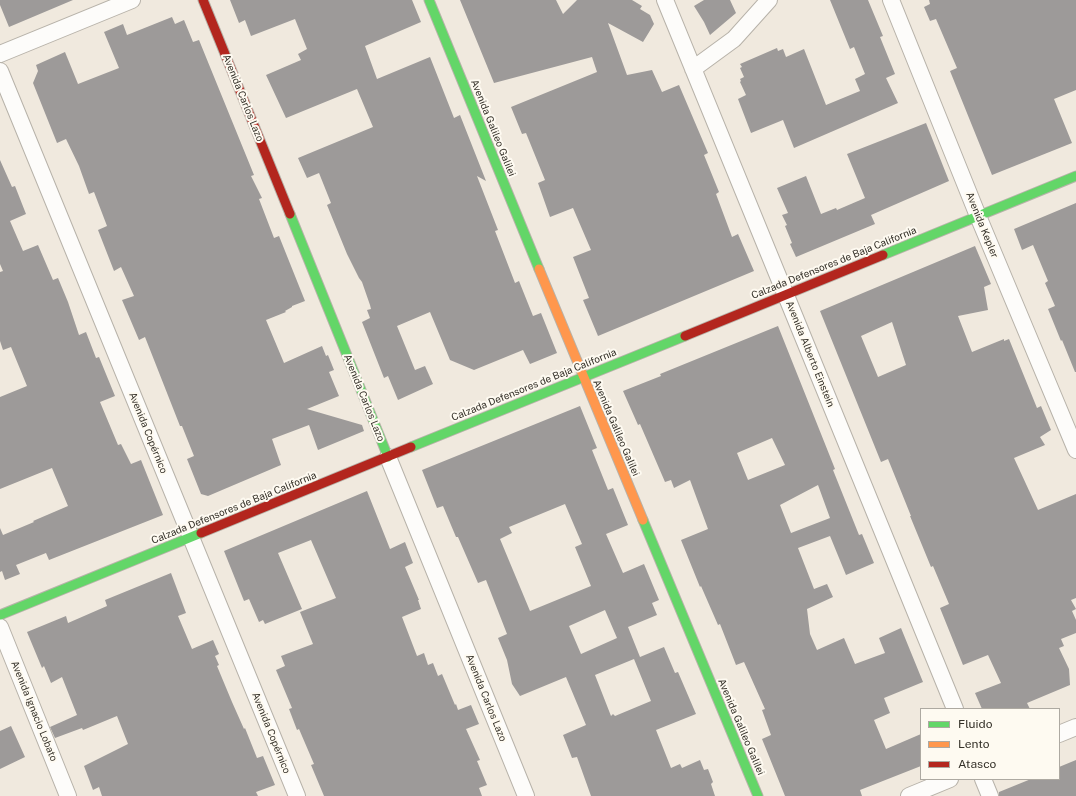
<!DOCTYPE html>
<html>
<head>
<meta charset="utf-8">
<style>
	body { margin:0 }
	#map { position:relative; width:1076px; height:796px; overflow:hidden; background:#f0e9de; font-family:"Public Sans",sans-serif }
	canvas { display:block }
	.legend { position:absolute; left:920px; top:708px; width:140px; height:72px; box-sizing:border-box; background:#fefaf1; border:1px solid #ada9a1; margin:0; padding:5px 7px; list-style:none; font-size:12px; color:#343028 }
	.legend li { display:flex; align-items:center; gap:8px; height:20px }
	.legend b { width:20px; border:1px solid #ada9a1 }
</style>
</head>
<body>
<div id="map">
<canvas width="1076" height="796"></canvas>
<ul class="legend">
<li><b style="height:5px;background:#63d668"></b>Fluido</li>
<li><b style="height:5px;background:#ff974d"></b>Lento</li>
<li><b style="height:5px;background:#b3261e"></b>Atasco</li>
</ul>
</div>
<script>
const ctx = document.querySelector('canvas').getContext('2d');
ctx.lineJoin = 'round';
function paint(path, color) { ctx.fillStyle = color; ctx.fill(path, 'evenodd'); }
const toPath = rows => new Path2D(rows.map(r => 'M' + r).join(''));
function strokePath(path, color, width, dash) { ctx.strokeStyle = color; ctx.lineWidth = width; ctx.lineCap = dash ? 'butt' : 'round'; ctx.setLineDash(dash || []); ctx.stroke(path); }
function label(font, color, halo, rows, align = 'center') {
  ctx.font = font + ' "Public Sans",sans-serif'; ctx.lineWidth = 4; ctx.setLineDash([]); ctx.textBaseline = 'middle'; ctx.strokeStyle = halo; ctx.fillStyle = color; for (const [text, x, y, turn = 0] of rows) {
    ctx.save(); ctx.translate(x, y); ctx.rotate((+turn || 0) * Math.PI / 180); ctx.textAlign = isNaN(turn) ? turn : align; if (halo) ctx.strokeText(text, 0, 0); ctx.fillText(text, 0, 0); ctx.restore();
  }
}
paint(toPath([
	[0,0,73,0,9,27,0,5],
	[230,0,412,0,421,22,365,46,377,79,430,57,454,118,460,115,486,181,477,176,498,230,495,231,515,283,519,281,533,316,541,313,557,353,530,364,523,350,474,370,450,360,430,312,397,326,415,370,425,366,433,384,398,400,388,376,384,378,362,322,370,318,367,310,371,309,370,305,362,282,359,278,347,254,327,205,331,203,319,173,307,178,298,158,373,127,357,89,286,118,266,75,301,60,298,54,307,49,295,19,251,36,245,20,239,23],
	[460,0,556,0,563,14,577,0,632,0,642,6,640,9,650,15,654,24,643,42,608,23,627,75,652,70,662,92,679,85,708,153,704,155,719,192,716,194,732,237,738,234,754,271,598,336,583,300,589,298,573,257,591,250,573,208,550,217,538,183,545,180,526,133,522,134,511,107,597,72,592,57,494,83],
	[704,0,730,0,736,13,710,35,704,22,694,6],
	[830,0,868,0,883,36,880,37,895,74,886,78,898,103,794,148,783,120,751,133,738,99,746,95,740,82,741,81,740,79,744,77,740,68,742,67,740,64,777,48,778,51,783,49,786,57,804,49,826,105,860,91,855,79,865,74,854,47,850,49],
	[929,0,1076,0,1076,90,1054,99,1072,143,992,175,950,71,957,68,936,19,930,21,924,7,930,4],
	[172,17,175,24,184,20,193,42,199,40,254,175,251,176,262,198,259,199,274,238,279,236,305,301,292,306,292,307,285,311,286,312,266,320,284,363,322,346,326,356,328,355,334,370,329,372,339,396,307,409,362,425,364,431,318,450,309,425,272,439,281,465,208,496,201,494,187,459,194,456,182,426,180,426,145,337,139,340,122,300,134,296,121,267,114,271,98,230,107,226,94,192,89,194,79,166,66,139,57,143,33,83,38,71,36,65,65,52,78,84,119,68,104,32,123,24,127,35],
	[926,123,949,181,871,215,875,224,796,257,790,244,792,243,785,226,787,225,782,215,788,213,777,188,806,176,821,214,836,208,837,210,865,198,847,154],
	[0,160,12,187,15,186,26,214,10,221,23,251,38,245,53,280,58,278,68,302,79,335,86,332,96,358,99,357,115,396,100,402,118,445,121,444,131,464,141,460,163,515,49,560,46,553,16,565,20,574,5,580,2,571,0,572,0,528,3,535,34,522,33,521,68,506,52,468,0,489,0,397,27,386,11,347,3,350,0,341,0,272,3,271,0,264],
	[1076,203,1076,372,1075,372,1062,340,1061,341,1048,309,1055,306,1045,283,1048,281,1033,245,1022,250,1014,229],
	[975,246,991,284,984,287,988,310,958,316,972,352,1004,339,1004,341,1009,339,1037,408,1041,406,1051,430,1040,437,1045,445,1014,458,1038,510,1076,494,1076,598,1071,600,1076,609,1072,611,1076,620,1076,633,1061,639,1064,646,1059,648,1069,669,1070,685,1027,703,1030,709,982,709,975,693,1001,683,988,655,963,665,940,608,949,604,933,566,931,567,910,516,911,516,888,459,881,462,820,311],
	[892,322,906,365,878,377,861,336],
	[778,326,835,469,833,470,859,535,862,534,874,563,846,575,830,536,798,548,814,589,827,584,833,597,807,609,810,634,817,650,844,638,855,664,885,653,879,638,901,628,923,682,884,698,890,713,874,720,886,749,921,734,921,766,860,790,862,796,785,796,762,739,771,735,762,710,765,709,744,662,736,665,720,624,718,625,701,586,700,587,681,540,708,529,690,480,674,488,671,480,665,482,640,424,638,425,623,391,661,376,660,374],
	[772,438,785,465,748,480,737,453],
	[818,485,830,518,791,533,780,505],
	[580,406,597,448,592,450,608,490,613,488,628,525,606,534,623,573,644,564,659,600,652,603,657,615,628,627,640,657,664,647,675,673,678,672,696,714,656,730,671,768,680,764,682,768,700,760,704,770,708,769,713,782,711,784,715,796,591,796,577,757,572,758,563,735,586,725,566,677,520,696,512,684,507,660,498,638,507,634,486,580,478,583,458,537,456,537,443,506,437,508,422,470],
	[565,504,582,544,575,547,591,586,530,611,500,539,512,533,509,527],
	[605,610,617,638,581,654,569,626],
	[634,659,651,701,615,716,613,714,611,716,595,675],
	[367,491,390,549,405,542,413,563,405,567,419,600,418,600,421,609,402,617,417,656,424,653,428,665,433,663,438,676,442,674,455,705,456,704,458,710,471,705,479,724,466,729,480,760,477,761,487,785,479,788,482,796,324,796,311,765,314,764,299,729,297,730,289,709,292,708,276,670,285,666,281,656,313,644,300,612,336,598,311,540,278,553,302,609,265,624,263,620,259,622,249,599,244,601,224,551],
	[171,573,186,613,178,616,192,649,213,640,219,654,215,656,219,665,217,666,232,702,244,729,245,728,257,758,263,756,275,785,256,792,258,796,102,796,99,787,93,790,84,766,128,744,117,716,83,730,82,728,55,738,50,727,77,715,62,677,51,683,44,666,42,668,27,632,66,616,68,623,107,606,105,600],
	[11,726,25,757,0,769,0,731],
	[1076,760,1076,796,999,796,999,792,1031,779,1059,779,1059,767]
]), '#9d9a99');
const street = toPath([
	[665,0,794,315,955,709],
	[891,0,978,216,1076,450],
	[0,54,132,0],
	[693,69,734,39,769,0],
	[0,71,297,796],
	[388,457,526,796],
	[0,627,68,796],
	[1059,734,1076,727],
	[983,779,990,796],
	[909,796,950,779]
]);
const fast = toPath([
	[429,0,539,269],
	[290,214,388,457],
	[883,255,1076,176],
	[411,447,685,336],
	[643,520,758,796],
	[0,615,201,533]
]);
const slow = toPath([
	[539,269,643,520]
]);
const jam = toPath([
	[203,0,290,214],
	[685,336,883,255],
	[201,533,411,447]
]);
strokePath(street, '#b7b2a9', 18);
strokePath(fast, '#b7b2a9', 11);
strokePath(slow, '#b7b2a9', 11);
strokePath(jam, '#b7b2a9', 11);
strokePath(street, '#fdfcfa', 16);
strokePath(fast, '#63d668', 9);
strokePath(slow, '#ff974d', 9);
strokePath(jam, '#b3261e', 9);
label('10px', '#343028', '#fefaf1', [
	["Avenida Carlos Lazo",243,98,68],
	["Avenida Galileo Galilei",493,128,68],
	["Avenida Kepler",982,225,68],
	["Calzada Defensores de Baja California",834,263,-22],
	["Avenida Alberto Einstein",810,354,68],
	["Calzada Defensores de Baja California",534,385,-22],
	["Avenida Carlos Lazo",364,398,68],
	["Avenida Galileo Galilei",616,428,67],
	["Avenida Copérnico",148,433,68],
	["Calzada Defensores de Baja California",234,508,-22],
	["Avenida Carlos Lazo",486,698,68],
	["Avenida Ignacio Lobato",34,711,68],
	["Avenida Galileo Galilei",741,727,67],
	["Avenida Copérnico",271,733,68]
]);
</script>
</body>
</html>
